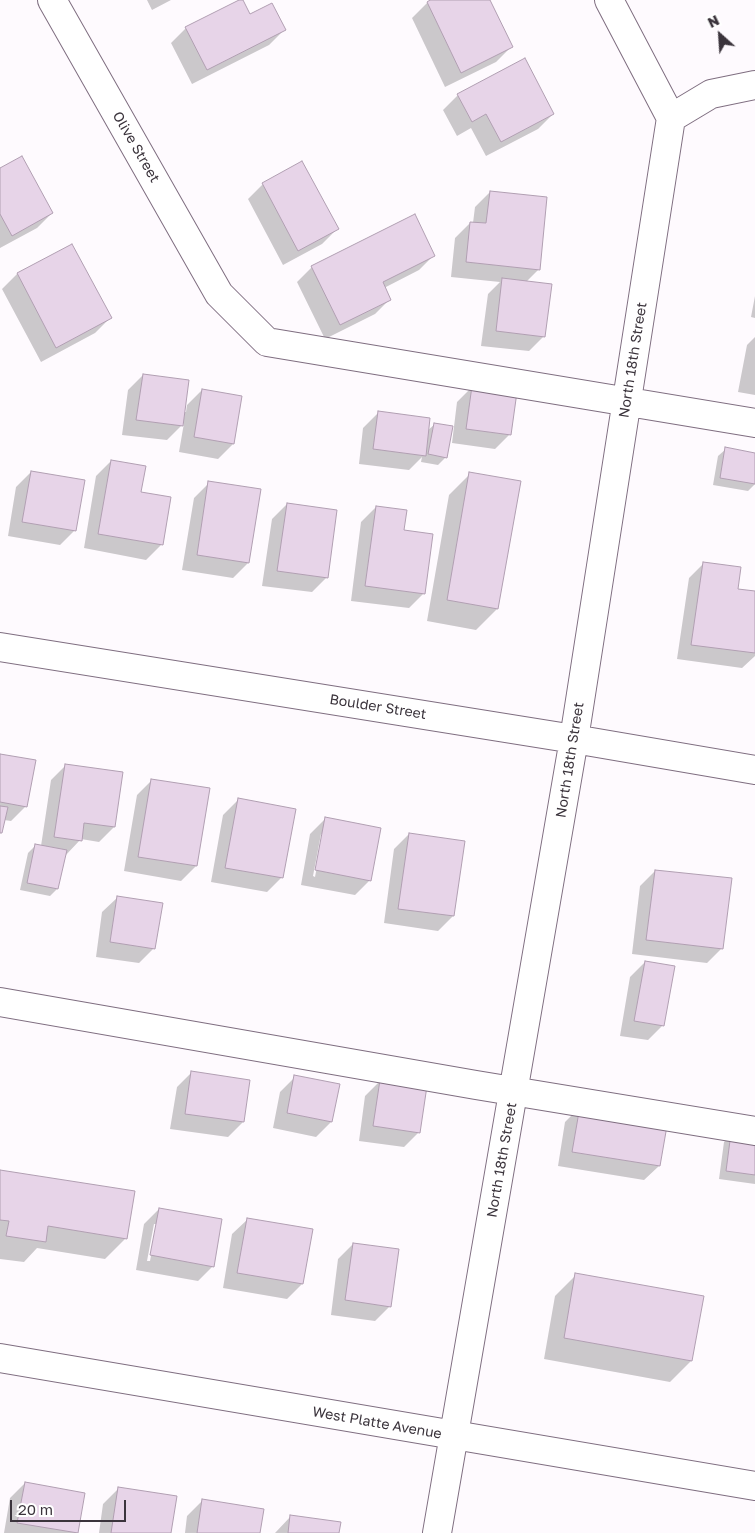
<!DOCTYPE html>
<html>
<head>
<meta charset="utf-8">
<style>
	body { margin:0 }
	#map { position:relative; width:755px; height:1533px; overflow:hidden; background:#fefafe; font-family:"Golos Text",sans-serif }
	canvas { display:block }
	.north { position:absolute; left:695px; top:10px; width:50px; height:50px; -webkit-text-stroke:4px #fff; paint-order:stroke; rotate:334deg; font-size:14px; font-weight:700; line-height:20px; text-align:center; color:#3b343c }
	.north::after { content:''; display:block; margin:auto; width:18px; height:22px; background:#3b343c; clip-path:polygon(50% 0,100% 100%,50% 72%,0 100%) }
	.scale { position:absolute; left:10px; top:1500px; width:116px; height:22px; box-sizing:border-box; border:2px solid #3b343c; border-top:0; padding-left:6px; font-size:15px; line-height:18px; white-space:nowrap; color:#3b343c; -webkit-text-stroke:4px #fff; paint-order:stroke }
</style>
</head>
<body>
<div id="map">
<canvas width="755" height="1533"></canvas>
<div class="north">N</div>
<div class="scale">20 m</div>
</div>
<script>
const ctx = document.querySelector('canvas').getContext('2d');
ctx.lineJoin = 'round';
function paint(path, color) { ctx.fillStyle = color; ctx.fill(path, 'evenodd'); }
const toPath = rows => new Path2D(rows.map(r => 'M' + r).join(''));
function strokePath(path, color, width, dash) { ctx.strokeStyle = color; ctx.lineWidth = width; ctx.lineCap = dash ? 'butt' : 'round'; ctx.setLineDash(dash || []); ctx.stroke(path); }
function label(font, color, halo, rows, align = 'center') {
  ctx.font = font + ' "Golos Text",sans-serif'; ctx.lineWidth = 4; ctx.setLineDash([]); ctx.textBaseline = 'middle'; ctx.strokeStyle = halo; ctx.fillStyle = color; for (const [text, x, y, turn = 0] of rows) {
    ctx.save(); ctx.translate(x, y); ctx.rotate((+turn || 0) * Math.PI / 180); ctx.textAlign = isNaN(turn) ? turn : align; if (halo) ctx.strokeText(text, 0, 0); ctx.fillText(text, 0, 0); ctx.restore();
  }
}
paint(toPath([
	[147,0,171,0,152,10],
	[433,0,489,0,511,47,496,62,445,87,412,18,427,3],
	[249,16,284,30,269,45,192,84,171,43,186,28],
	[458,95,553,114,538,129,486,156,471,128,457,136,443,110],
	[0,169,52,213,37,228,0,248],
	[263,184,337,229,322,244,283,265,248,199],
	[490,192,539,269,526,282,544,336,529,351,481,346,488,294,500,282,451,277,455,238,470,223,473,223,475,207],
	[71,246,110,318,95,333,41,362,2,289,17,274],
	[434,255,419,270,384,288,390,299,375,314,325,339,297,282,312,267],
	[755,296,755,318,751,317],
	[755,337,755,395,738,392,747,345],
	[143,375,184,412,186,412,187,405,202,390,233,444,218,459,179,452,184,423,167,440,122,435,128,390],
	[472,387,510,434,495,449,452,443,457,402],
	[378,413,427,431,435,424,446,457,438,465,421,462,422,457,409,470,359,464,363,428],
	[726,449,755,454,755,484,748,491,713,485,718,456],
	[111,461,140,493,161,545,146,560,84,548,96,476],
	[31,472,75,530,60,545,8,536,16,487],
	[470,474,497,609,476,630,427,621,449,495],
	[209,483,248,563,233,578,182,570,194,498],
	[287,504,327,577,312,592,262,586,272,519],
	[376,507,403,532,424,593,409,608,351,601,361,522],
	[704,563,737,590,755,592,755,656,742,668,677,659,689,578],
	[0,755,26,806,11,821,4,820,0,834],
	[66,765,114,827,99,842,81,839,65,856,57,889,50,896,20,890,28,853,36,845,41,846,51,780],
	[152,780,196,866,181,881,124,871,137,795],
	[238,800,282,877,267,892,211,882,223,815],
	[325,819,370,880,355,895,301,885,310,834],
	[321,834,323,834,315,877,313,876],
	[409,834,464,843,453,916,438,931,384,923,394,849],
	[655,871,722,948,707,963,632,954,640,886],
	[118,897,154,948,139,963,96,957,102,912],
	[645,962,663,1025,648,1040,620,1036,630,977],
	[192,1072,243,1122,228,1137,170,1129,177,1087],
	[295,1077,338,1085,331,1122,316,1137,273,1128,280,1092],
	[380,1081,419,1132,404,1147,359,1141,365,1096],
	[580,1107,659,1166,644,1180,558,1166,565,1122],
	[732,1134,755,1137,755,1184,719,1179,724,1142],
	[0,1171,126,1238,105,1259,37,1248,24,1262,0,1259],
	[159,1209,213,1266,198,1281,136,1270,144,1224],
	[154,1224,157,1224,150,1261,147,1261],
	[248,1219,302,1284,287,1299,223,1288,232,1234],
	[353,1244,390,1306,375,1321,331,1315,338,1259],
	[576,1275,702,1297,691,1361,670,1382,544,1359,555,1296],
	[25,1483,84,1494,77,1533,4,1533,10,1498],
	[118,1489,170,1533,99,1533,103,1504],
	[202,1501,259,1533,185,1533,187,1516],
	[291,1516,338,1533,275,1533]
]), '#0003');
const building = toPath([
	[239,0,243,0,250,14,272,3,286,30,207,70,185,27,239,0],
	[430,0,490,0,513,47,461,73,427,2,430,0],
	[525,58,554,114,501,142,486,114,472,122,457,94,525,58],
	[22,156,53,213,12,236,0,214,0,168,22,156],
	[302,161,339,229,298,251,262,183,302,161],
	[490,191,547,197,540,270,466,262,470,222,486,223,490,191],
	[415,214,435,256,383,282,391,300,340,325,311,266,415,214],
	[72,244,112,318,56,348,17,273,72,244],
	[502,278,552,284,545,337,496,331,502,278],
	[143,374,189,380,183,426,136,420,143,374],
	[472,386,517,392,511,435,466,429,472,386],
	[202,389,242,396,234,444,194,437,202,389],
	[378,411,430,418,426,456,373,449,378,411],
	[434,423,453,426,447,458,428,454,434,423],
	[725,447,755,453,755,484,720,478,725,447],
	[111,460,146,466,141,492,171,497,163,545,98,534,111,460],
	[31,471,85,480,76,531,22,522,31,471],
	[469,472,521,481,498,609,447,600,469,472],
	[208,481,261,489,249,563,197,555,208,481],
	[287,503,337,510,328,578,277,571,287,503],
	[376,506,407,510,404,530,433,534,425,594,365,586,376,506],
	[703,562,741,567,738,589,755,591,755,653,691,645,703,562],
	[0,754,36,760,27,807,0,802,0,754],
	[65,764,123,772,115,827,84,823,82,841,54,837,65,764],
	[151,779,210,788,197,866,138,857,151,779],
	[238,798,296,809,283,878,225,868,238,798],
	[0,806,8,807,2,833,0,833,0,806],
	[325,817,381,828,371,881,315,870,325,817],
	[409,833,465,841,454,916,398,909,409,833],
	[35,844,67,850,58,889,27,883,35,844],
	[655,870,732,878,723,949,646,940,655,870],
	[117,896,163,903,155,949,110,942,117,896],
	[645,961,675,966,664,1026,634,1021,645,961],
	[191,1071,250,1080,244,1122,185,1114,191,1071],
	[294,1075,340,1084,332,1122,287,1113,294,1075],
	[380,1080,427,1086,420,1133,373,1126,380,1080],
	[580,1106,668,1120,660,1166,572,1152,580,1106],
	[731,1133,755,1136,755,1175,726,1171,731,1133],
	[0,1170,135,1191,127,1239,48,1226,46,1242,6,1236,9,1221,0,1220,0,1170],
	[159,1208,222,1219,214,1267,150,1255,159,1208],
	[247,1218,313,1229,303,1284,237,1273,247,1218],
	[353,1243,399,1249,391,1307,345,1300,353,1243],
	[575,1273,704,1296,692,1361,564,1338,575,1273],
	[25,1482,85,1493,78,1533,17,1523,25,1482],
	[118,1487,177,1496,171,1533,111,1533,118,1487],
	[202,1499,264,1509,260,1533,197,1533,202,1499],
	[290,1515,341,1522,339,1533,288,1533,290,1515]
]);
paint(building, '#e7d4e8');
strokePath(building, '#b19fb2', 1);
const minor = toPath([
	[52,0,219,294,267,342,755,423],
	[671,118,711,94,755,85],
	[0,647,574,739,755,770],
	[0,1002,476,1085,755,1131],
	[0,1358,755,1486],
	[437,1533,574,739,671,118,609,0]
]);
strokePath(minor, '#7f6e80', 30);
strokePath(minor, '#fff', 28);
label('14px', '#3b343c', '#fff', [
	["Olive Street",136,147,60],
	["North 18th Street",633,360,-81],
	["Boulder Street",378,707,9],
	["North 18th Street",570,760,-81],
	["North 18th Street",502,1160,-80],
	["West Platte Avenue",377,1423,10]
]);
</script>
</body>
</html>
